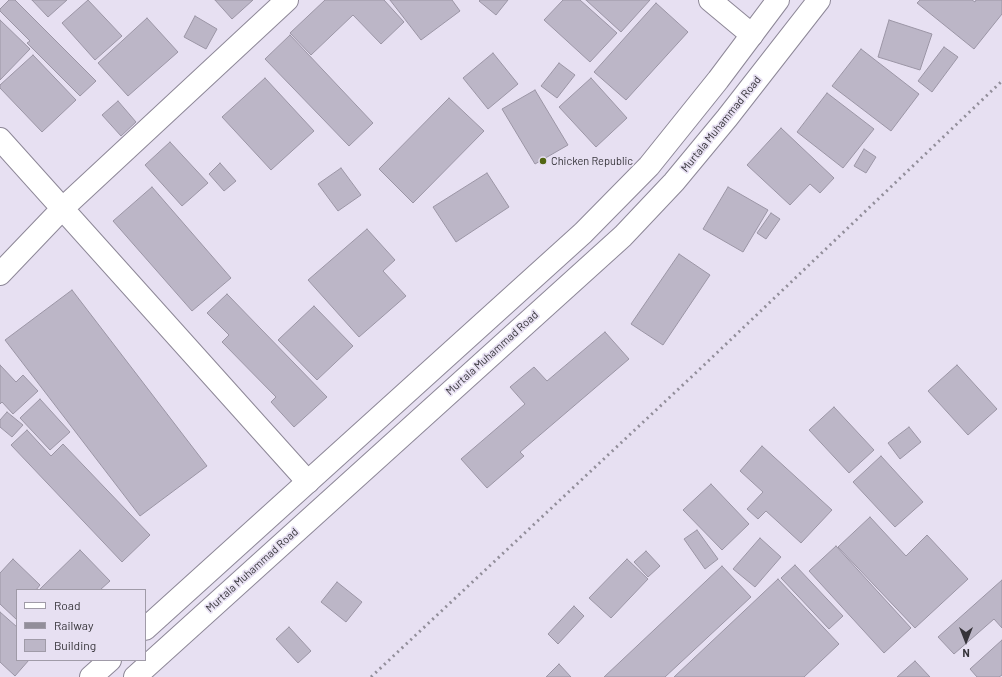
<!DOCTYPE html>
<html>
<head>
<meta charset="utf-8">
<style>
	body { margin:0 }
	#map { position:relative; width:1002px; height:677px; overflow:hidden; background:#e7e0f2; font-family:Barlow,sans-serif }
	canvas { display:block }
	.legend { position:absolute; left:16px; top:589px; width:130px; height:72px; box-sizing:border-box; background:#e7e0f2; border:1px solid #a09ba8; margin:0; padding:5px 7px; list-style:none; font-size:12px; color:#36343a }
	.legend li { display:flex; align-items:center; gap:8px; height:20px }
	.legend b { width:20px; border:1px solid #a09ba8 }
	.north { position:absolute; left:946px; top:621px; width:40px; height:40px; -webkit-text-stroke:3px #e7e0f2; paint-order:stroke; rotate:180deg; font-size:11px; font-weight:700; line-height:16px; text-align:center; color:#36343a }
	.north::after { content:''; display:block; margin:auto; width:14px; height:18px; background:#36343a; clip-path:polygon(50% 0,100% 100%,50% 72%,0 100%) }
</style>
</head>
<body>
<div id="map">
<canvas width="1002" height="677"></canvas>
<ul class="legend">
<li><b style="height:5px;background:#fff"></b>Road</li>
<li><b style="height:5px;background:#928e9a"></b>Railway</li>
<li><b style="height:11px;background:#bcb6c7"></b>Building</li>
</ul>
<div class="north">N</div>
</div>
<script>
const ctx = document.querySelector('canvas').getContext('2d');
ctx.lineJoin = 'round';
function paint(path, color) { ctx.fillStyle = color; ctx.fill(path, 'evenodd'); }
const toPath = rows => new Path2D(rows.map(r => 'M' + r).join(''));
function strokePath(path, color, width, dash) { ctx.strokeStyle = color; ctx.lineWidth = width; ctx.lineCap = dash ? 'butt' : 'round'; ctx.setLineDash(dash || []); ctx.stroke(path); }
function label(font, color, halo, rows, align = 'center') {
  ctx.font = font + ' Barlow,sans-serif'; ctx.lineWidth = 3.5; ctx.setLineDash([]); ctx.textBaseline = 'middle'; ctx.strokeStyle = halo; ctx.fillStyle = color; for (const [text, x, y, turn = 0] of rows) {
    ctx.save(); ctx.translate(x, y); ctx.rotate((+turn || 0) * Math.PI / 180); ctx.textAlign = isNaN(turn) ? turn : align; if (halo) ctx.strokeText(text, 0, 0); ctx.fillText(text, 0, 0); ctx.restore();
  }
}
const building = toPath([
	[9,0,15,0,96,81,80,96,27,43,30,41,0,11,0,9,9,0],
	[32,0,67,0,48,17,32,0],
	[88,0,122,36,95,60,62,23,88,0],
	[215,0,253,0,232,19,215,0],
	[325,0,384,0,404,22,381,44,353,15,311,55,290,33,325,0],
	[390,0,452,0,460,11,421,40,390,0],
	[480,0,508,0,496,15,479,1,480,0],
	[563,0,580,0,617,33,590,62,544,20,563,0],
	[586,0,650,0,621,32,586,0],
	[920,0,972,0,975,2,976,0,1002,0,1002,14,974,49,917,3,920,0],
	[656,3,688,32,626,100,594,72,656,3],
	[195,16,217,29,206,49,184,37,195,16],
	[147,18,178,52,128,96,98,63,147,18],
	[0,20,30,49,0,80,0,20],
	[889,20,932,34,920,70,878,57,889,20],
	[290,35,373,123,349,146,265,59,290,35],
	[944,47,958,57,932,92,918,81,944,47],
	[861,49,919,94,891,131,832,86,861,49],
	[493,53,518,84,488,109,463,78,493,53],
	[33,55,76,100,42,132,0,88,0,85,33,55],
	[559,63,575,75,557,98,541,86,559,63],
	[265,78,314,131,271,170,222,117,265,78],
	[591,78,627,118,596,147,559,107,591,78],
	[535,90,568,145,535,164,502,109,535,90],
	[827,93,874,129,843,168,797,132,827,93],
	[449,98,484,131,413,203,379,169,449,98],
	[118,101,136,122,121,136,102,115,118,101],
	[781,128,834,178,820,193,810,184,790,205,747,165,781,128],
	[170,142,208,183,182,206,145,165,170,142],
	[864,149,876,157,866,173,854,166,864,149],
	[220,163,236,181,224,191,209,174,220,163],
	[341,168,361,195,338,211,318,184,341,168],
	[487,173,509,207,456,242,433,207,487,173],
	[152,187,231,278,192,311,113,221,152,187],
	[728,187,768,210,743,252,703,229,728,187],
	[771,213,780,219,766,239,757,233,771,213],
	[367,229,395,260,383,271,406,296,359,337,308,280,367,229],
	[679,254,710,275,663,345,631,324,679,254],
	[72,290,207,466,140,516,5,340,72,290],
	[227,294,327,397,294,427,271,402,276,397,222,342,229,335,207,313,227,294],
	[314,306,353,346,317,380,278,340,314,306],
	[605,332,629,359,520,452,524,456,487,488,461,459,525,404,510,387,534,367,547,381,605,332],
	[0,365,16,382,23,375,38,391,13,414,2,402,0,404,0,365],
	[957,365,997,409,968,435,928,391,957,365],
	[40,399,70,432,50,450,20,418,40,399],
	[834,407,874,450,849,473,809,430,834,407],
	[7,412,23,425,12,437,0,427,0,420,7,412],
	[909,427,921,442,900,459,888,443,909,427],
	[27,430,51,456,63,444,150,535,122,562,11,445,27,430],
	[762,446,832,510,801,543,766,511,758,519,747,509,763,492,740,471,762,446],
	[881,456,923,502,895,527,853,482,881,456],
	[711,484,749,524,722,550,683,510,711,484],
	[870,517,906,556,927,535,968,579,915,628,838,547,870,517],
	[697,530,718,559,705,569,684,539,697,530],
	[760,538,781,557,755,587,733,569,760,538],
	[836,546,911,628,884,653,809,571,836,546],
	[80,550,110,581,100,590,39,590,80,550],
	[646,551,660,566,648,577,634,562,646,551],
	[13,559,40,585,36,590,17,590,17,620,0,604,0,573,13,559],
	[627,559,648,579,611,618,589,598,627,559],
	[795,565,843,616,829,629,781,578,795,565],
	[722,566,751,597,665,677,604,677,722,566],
	[778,579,839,644,804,677,674,677,778,579],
	[1002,580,1002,628,994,619,954,654,938,637,1002,580],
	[337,582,362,602,346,622,321,602,337,582],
	[574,606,584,616,558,644,548,634,574,606],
	[0,612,17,627,17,660,29,660,15,676,0,662,0,612],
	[289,627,311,651,298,663,276,639,289,627],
	[1002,640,1002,675,999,677,977,677,970,669,1002,640],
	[915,661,930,677,897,677,915,661],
	[559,664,571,677,546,677,559,664]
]);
paint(building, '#bcb6c7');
strokePath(building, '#9b95a5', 1);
const minor = toPath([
	[710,0,752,35],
	[0,139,308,482],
	[0,274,62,209,287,0]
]);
const highway = toPath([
	[145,629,583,233,649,166,718,80,778,0],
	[91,677,110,660],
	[135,677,623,236,674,182,727,118,819,0]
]);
strokePath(minor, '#8d8797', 24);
strokePath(highway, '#8d8797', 24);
strokePath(minor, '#fff', 22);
strokePath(highway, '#fff', 22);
strokePath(toPath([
	[371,677,702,367,1002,81]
]), '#928e9a', 3, [2, 4]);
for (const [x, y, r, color] of [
	[543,161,4,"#526613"]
]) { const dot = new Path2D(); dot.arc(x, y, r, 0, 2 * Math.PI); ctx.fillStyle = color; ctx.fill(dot); strokePath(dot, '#e7e0f2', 1.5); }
label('11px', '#36343a', '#e7e0f2', [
	["Murtala Muhammad Road",721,124,-51],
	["Murtala Muhammad Road",492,353,-42],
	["Murtala Muhammad Road",252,570,-42]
]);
label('11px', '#36343a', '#e7e0f2', [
	["Chicken Republic",551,161]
], 'left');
</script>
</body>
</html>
